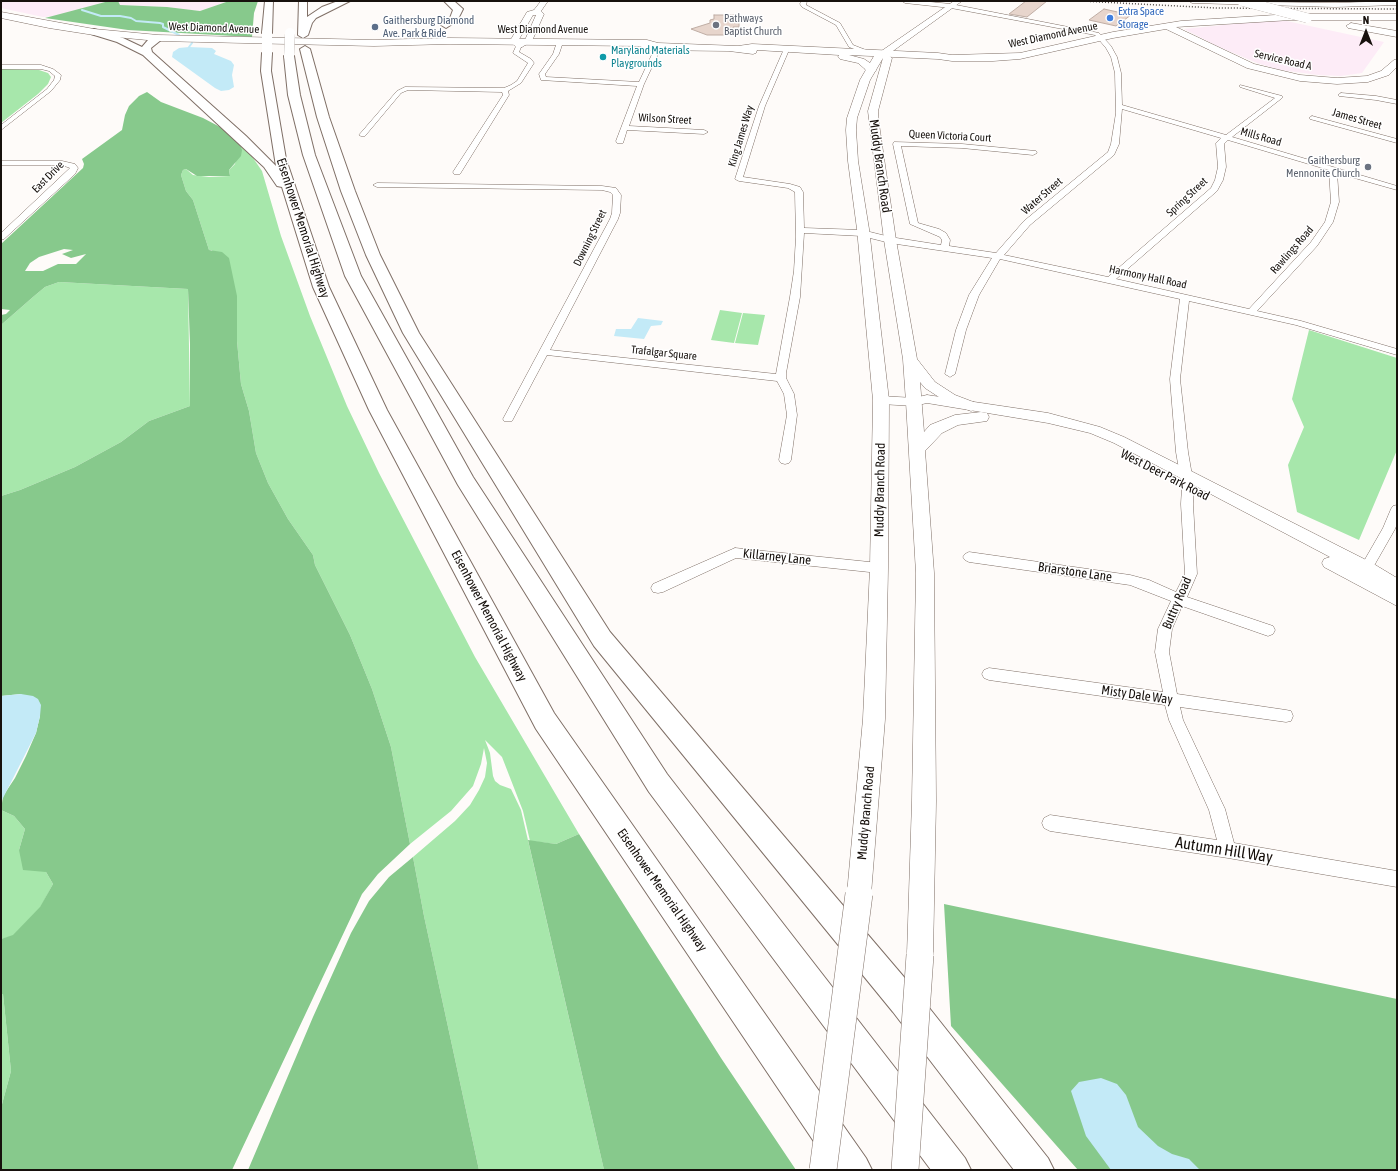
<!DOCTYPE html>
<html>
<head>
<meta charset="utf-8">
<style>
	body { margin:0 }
	#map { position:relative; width:1398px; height:1171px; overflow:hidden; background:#fefbf9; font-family:"Asap Condensed",sans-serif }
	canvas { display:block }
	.frame { position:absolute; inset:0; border:2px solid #17110d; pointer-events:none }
	.north { position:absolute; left:1346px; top:12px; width:40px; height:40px; -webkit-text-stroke:3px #fff; paint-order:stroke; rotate:0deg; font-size:11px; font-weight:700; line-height:16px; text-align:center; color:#17110d }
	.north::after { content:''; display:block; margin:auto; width:14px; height:18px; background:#17110d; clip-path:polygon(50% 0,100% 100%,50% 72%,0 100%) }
</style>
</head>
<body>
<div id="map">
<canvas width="1398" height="1171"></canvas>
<div class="frame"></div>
<div class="north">N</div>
</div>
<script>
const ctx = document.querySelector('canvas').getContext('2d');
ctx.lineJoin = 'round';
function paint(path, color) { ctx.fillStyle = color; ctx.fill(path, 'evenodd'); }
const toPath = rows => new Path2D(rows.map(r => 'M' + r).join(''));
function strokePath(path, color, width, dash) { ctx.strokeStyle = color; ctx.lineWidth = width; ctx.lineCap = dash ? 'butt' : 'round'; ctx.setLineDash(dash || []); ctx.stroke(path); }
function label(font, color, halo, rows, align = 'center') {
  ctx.font = font + ' "Asap Condensed",sans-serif'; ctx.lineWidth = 3; ctx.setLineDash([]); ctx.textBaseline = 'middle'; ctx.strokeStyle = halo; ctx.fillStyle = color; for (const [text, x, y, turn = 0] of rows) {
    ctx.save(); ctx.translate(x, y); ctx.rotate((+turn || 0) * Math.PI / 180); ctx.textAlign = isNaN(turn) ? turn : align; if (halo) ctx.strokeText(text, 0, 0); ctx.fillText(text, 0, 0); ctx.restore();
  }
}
paint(toPath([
	[1,1,116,1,109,1,60,16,43,17,1,8],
	[118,1,229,1,200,11,167,7,119,5],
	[1282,20,1384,42,1362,73,1341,76,1318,75,1280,70,1257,63,1217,46,1184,29,1253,22]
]), '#fdecf7');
paint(toPath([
	[1,69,39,70,48,73,51,77,48,84,38,94,1,123],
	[239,143,251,155,262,171,281,236,310,316,347,406,379,473,475,657,579,834,556,844,530,841,523,811,502,757,485,740,490,753,493,776,495,781,500,785,511,789,521,810,604,1170,479,1170,424,916,413,857,455,821,470,805,479,790,485,777,487,763,484,748,481,764,473,786,451,811,410,844,391,747,372,689,350,635,315,565,313,555,288,519,268,483,256,453,249,411,241,384,237,341,212,250,209,250,193,200,186,191,181,175,183,170,186,169,193,175,209,177,230,176,229,170,235,164],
	[59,282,188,289,190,406,149,421,121,442,75,467,20,490,1,496,1,325,33,297,45,287],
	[720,310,742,313,734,343,711,340],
	[743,313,765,315,758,345,735,343],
	[1309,330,1397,358,1397,450,1359,540,1297,512,1288,465,1304,427,1292,399],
	[1,810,14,816,25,829,19,850,46,872,53,884,40,908,13,936,1,939],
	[1,994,3,994,11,1071,1,1108]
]), '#a7e7ab');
paint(toPath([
	[109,1,118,1,120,5,167,7,200,11,229,1,258,1,254,13,252,37,128,30,45,18],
	[147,92,161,102,203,118,222,128,239,143,242,150,241,156,229,170,230,176,197,176,186,169,183,170,181,175,186,191,193,200,209,250,222,252,229,258,237,296,237,341,241,384,249,411,256,453,268,483,288,519,313,555,315,565,350,635,372,689,391,747,410,844,378,874,362,894,232,1170,1,1170,1,1108,11,1071,3,994,1,994,1,939,13,935,40,907,53,884,46,872,23,870,19,850,25,829,14,816,1,810,3,796,15,778,26,756,36,733,40,716,21,694,1,696,1,496,20,490,75,467,121,442,149,421,190,406,190,344,188,289,59,282,45,287,33,297,1,325,1,315,6,314,10,310,1,309,1,244,83,168,84,164,82,159,122,130,125,115,129,106,139,96],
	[64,249,73,250,62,254,71,258,86,254,76,264,58,264,43,271,25,271,30,263,39,257],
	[579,834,721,1058,796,1170,604,1170,528,840,556,844],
	[413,857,424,916,479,1170,248,1170,313,1017,351,933,369,901,389,877],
	[944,904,1397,999,1397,1170,1078,1170,951,1026]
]), '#87c98c');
paint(toPath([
	[189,47,212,48,216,51,214,54,231,61,234,65,232,75,234,87,229,90,221,91,215,88,172,57,173,52,179,48],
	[638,318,663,321,661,325,651,326,644,339,614,336,616,329,631,329],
	[21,694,33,696,38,699,41,705,40,716,36,733,1,802,1,696],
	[1101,1078,1117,1084,1126,1095,1138,1127,1158,1146,1172,1154,1189,1159,1200,1170,1111,1170,1086,1136,1071,1091,1079,1082]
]), '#c3eaf7');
strokePath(toPath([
	[82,10,101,16,120,16,131,18,136,21,160,23,163,24,163,27,179,35],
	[189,47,192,43]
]), '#c3eaf7', 2);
const building = toPath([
	[1026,1,1047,1,1027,17,1009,14,1026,1],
	[1104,9,1131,15,1116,26,1089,20,1104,9],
	[714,15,739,15,739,27,733,27,733,31,724,35,707,35,691,29,710,23,710,20,714,19,714,15]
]);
paint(building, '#e7d5cc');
strokePath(building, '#bfada4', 1);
const minor = toPath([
	[801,1,807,1,806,5,840,23,853,45,871,52,871,54,867,54,849,47,836,25,802,7,800,4,801,1],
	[902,1,920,1,951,4,1099,33,1111,46,1117,57,1121,73,1122,105,1226,135,1275,98,1240,87,1240,85,1282,96,1282,98,1232,137,1397,186,1397,190,1337,173,1339,202,1333,222,1317,246,1257,311,1301,321,1397,349,1397,355,1296,325,1189,301,1180,379,1188,452,1194,487,1193,504,1197,574,1187,597,1273,626,1275,630,1273,634,1268,636,1182,606,1172,629,1169,652,1177,694,1286,710,1291,711,1293,716,1291,721,1286,722,1180,707,1183,720,1225,809,1234,843,1397,871,1397,887,1228,858,1050,831,1044,828,1042,823,1044,818,1050,815,1217,840,1209,810,1169,720,1165,705,989,680,984,678,982,674,984,670,989,668,1163,692,1155,652,1158,629,1171,601,1130,585,969,562,965,560,963,557,965,554,969,552,1130,575,1149,580,1176,592,1185,574,1181,504,1182,487,1176,452,1170,379,1180,299,1000,259,979,295,966,330,955,374,950,377,945,374,956,330,969,295,992,258,890,243,862,236,804,233,800,297,786,373,786,378,794,394,797,415,791,460,789,463,785,464,781,463,779,460,787,415,784,394,777,381,547,355,512,421,504,421,503,419,610,219,612,213,613,195,610,192,602,190,377,187,373,185,377,183,602,186,616,188,621,195,620,213,618,219,550,350,776,374,790,297,794,271,796,237,795,192,788,188,739,181,735,179,759,106,784,49,789,50,765,106,743,177,790,184,800,187,803,192,804,228,862,230,890,237,941,245,942,240,940,237,910,224,893,144,894,142,962,144,1036,151,1037,153,1033,155,962,148,901,146,918,223,939,229,946,233,950,240,949,246,996,253,1024,221,1108,152,1111,144,1116,113,1115,73,1111,57,1106,48,1095,35,951,8,905,3,902,1],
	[1122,109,1221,138,1216,143,1218,167,1215,180,1211,188,1108,277,1004,255,1030,225,1114,155,1119,144,1122,109],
	[1228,140,1329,170,1331,202,1325,222,1311,242,1249,309,1116,279,1217,191,1223,180,1226,167,1224,144,1228,140],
	[560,40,563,42,559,54,545,74,546,77,639,82,654,50,654,46,659,45,660,50,644,84,629,126,704,130,708,132,704,134,627,130,623,143,617,143,616,141,621,128,637,86,541,80,539,74,553,54,557,42,560,40],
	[517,44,522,45,519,52,531,59,534,63,521,83,508,91,509,95,460,174,454,174,453,172,503,95,502,92,408,90,401,93,365,136,361,136,359,135,397,91,405,87,504,88,511,85,517,81,528,63,513,53,517,44],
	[1,65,41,65,53,69,61,75,60,80,51,91,1,130,1,125,47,89,54,80,55,76,49,71,41,69,1,69,1,65],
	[1341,93,1376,96,1397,100,1397,104,1376,100,1339,96,1338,95,1341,93],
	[1312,116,1397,139,1397,143,1310,119,1309,118,1312,116],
	[1,161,62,161,75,164,78,168,75,174,4,239,1,240,1,233,70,168,62,165,1,165,1,161],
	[1397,505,1397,524,1395,529,1371,571,1366,573,1361,571,1360,568,1383,528,1391,509,1393,506,1397,505],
	[735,548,879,563,884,565,885,568,884,571,879,573,736,558,663,592,658,593,653,592,651,588,653,584,735,548]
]);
const tertiary = toPath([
	[541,1,548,1,541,11,544,14,532,41,522,47,516,47,510,41,527,12,534,10,541,1],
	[533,15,536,15,525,40,520,42,518,41,533,15],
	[954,1,962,1,886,56,880,56,880,52,954,1],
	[1189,1,1335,3,1397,1,1397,5,1335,7,1192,3,1189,1],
	[927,395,1048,413,1100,427,1124,437,1372,563,1397,578,1397,606,1324,567,1322,563,1324,559,1330,557,1114,443,1090,433,1048,423,927,403,914,406,881,404,876,403,874,400,876,397,881,396,914,398,927,395]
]);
const secondary = toPath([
	[883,51,892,58,878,111,879,124,896,240,917,359,935,382,955,395,976,403,979,406,976,409,971,411,945,401,925,388,920,382,924,432,930,425,955,415,981,412,987,413,989,417,987,421,958,425,942,433,925,451,934,573,936,801,933,955,929,964,920,968,911,964,907,955,912,801,916,573,906,402,903,359,884,240,868,111,883,58,870,80,857,118,856,130,858,161,869,229,889,400,888,568,885,719,871,894,868,903,859,906,850,903,847,894,863,719,870,568,873,400,857,229,848,161,846,130,847,118,860,80,874,56,883,51]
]);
const primary = toPath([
	[1,12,94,29,158,35,374,40,449,38,647,40,658,43,738,46,752,44,938,53,952,55,1020,53,1113,32,1181,21,1291,14,1397,14,1397,20,1291,20,1176,27,1254,64,1300,75,1337,78,1367,76,1381,71,1394,60,1397,59,1397,67,1389,75,1368,82,1337,84,1300,81,1247,68,1166,29,1113,38,1020,59,993,61,952,61,938,59,849,55,864,59,873,65,876,71,871,74,867,73,865,69,858,63,840,59,838,57,839,55,757,50,756,53,753,54,729,51,645,50,642,49,641,46,449,44,374,46,158,41,94,35,49,28,1,18,1,12],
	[1351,23,1397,31,1397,37,1348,28,1346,26,1351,23]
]);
const motorway = toPath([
	[265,1,273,1,272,33,267,36,262,33,265,1],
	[299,1,307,1,307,17,322,7,338,1,350,1,316,18,312,23,308,35,303,38,298,35,299,1],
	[444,1,454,1,463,9,457,21,446,28,441,25,450,18,453,10,444,1],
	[94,29,123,38,142,47,148,40,155,36,161,36,163,38,161,40,151,48,152,52,246,136,276,166,261,71,262,53,267,50,272,53,271,71,286,159,329,287,387,410,554,713,866,1158,872,1170,833,1170,536,729,369,410,313,287,282,187,277,186,264,167,143,55,117,42,91,34,89,32,91,30,94,29],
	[305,46,310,49,329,117,355,191,380,255,419,333,610,632,915,990,1048,1158,1054,1170,1014,1170,893,1012,594,646,403,333,366,255,341,191,317,117,300,49,305,46],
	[289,53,294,56,300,95,315,155,361,276,473,477,667,774,965,1158,971,1170,931,1170,649,792,458,485,345,276,303,155,288,95,284,56,289,53]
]);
strokePath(minor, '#7f6f66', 1);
strokePath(tertiary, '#7f6f66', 1);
strokePath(secondary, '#7f6f66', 1);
strokePath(primary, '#7f6f66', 1);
strokePath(motorway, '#7f6f66', 2);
paint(minor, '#fff');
paint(tertiary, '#fff');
paint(secondary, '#fff');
paint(primary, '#fff');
paint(motorway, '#fff');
strokePath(toPath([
	[1081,1,1216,8,1397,9]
]), '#55504c', 1.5, [1, 2]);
const secondaryBridge = toPath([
	[823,1170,859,894],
	[905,1170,920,955]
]);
const primaryBridge = toPath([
	[1242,1,1307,18]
]);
const motorwayBridge = toPath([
	[267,33,267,53],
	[289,56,290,33]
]);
strokePath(secondaryBridge, '#7f6f66', 28, []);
strokePath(primaryBridge, '#7f6f66', 10, []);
strokePath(motorwayBridge, '#7f6f66', 10, []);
strokePath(secondaryBridge, '#fff', 27);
strokePath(primaryBridge, '#fff', 10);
strokePath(motorwayBridge, '#fff', 10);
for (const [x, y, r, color] of [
	[1110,18,4,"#3f7fe0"],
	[716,25,4,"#6b7280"],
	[375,27,4,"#5c6f8a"],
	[603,57,4,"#0f9aa8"],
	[1368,167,4,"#6b7280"]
]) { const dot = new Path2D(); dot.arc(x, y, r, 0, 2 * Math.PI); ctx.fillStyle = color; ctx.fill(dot); strokePath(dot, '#fff', 1.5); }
label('11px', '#366cbe', '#fff', [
	["Extra Space",1118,12],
	["Storage",1118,25]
], 'left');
label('11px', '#5b616d', '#fff', [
	["Pathways",724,19],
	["Baptist Church",724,32],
	["Gaithersburg",1360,161,"right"],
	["Mennonite Church",1360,174,"right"]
], 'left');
label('11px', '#4e5e75', '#fff', [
	["Gaithersburg Diamond",383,21],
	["Ave. Park & Ride",383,34]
], 'left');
label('11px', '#17110d', '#fff', [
	["West Diamond Avenue",214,28,2],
	["West Diamond Avenue",543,30],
	["West Diamond Avenue",1053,35,-12],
	["Service Road A",1283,60,13],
	["Wilson Street",665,119,3],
	["James Street",1357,119,16],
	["King James Way",741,136,-73],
	["Queen Victoria Court",950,136,3],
	["Mills Road",1261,137,16],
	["East Drive",48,177,-45],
	["Water Street",1042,196,-41],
	["Spring Street",1187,197,-43],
	["Downing Street",590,238,-64],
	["Rawlings Road",1292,250,-49],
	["Harmony Hall Road",1148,277,12],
	["Trafalgar Square",664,353,6]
]);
label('11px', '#0d838f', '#fff', [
	["Maryland Materials",611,51],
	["Playgrounds",611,64]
], 'left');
label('13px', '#17110d', '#fff', [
	["Muddy Branch Road",880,166,82],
	["Eisenhower Memorial Highway",303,228,72],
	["West Deer Park Road",1165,475,27],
	["Muddy Branch Road",880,490,-89],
	["Killarney Lane",777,557,6],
	["Briarstone Lane",1075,572,8],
	["Buttry Road",1177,603,-67],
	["Eisenhower Memorial Highway",489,616,62],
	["Misty Dale Way",1137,695,8],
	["Muddy Branch Road",866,813,-85],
	["Eisenhower Memorial Highway",662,890,55]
]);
label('16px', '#17110d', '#fff', [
	["Autumn Hill Way",1224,850,9]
]);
</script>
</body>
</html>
